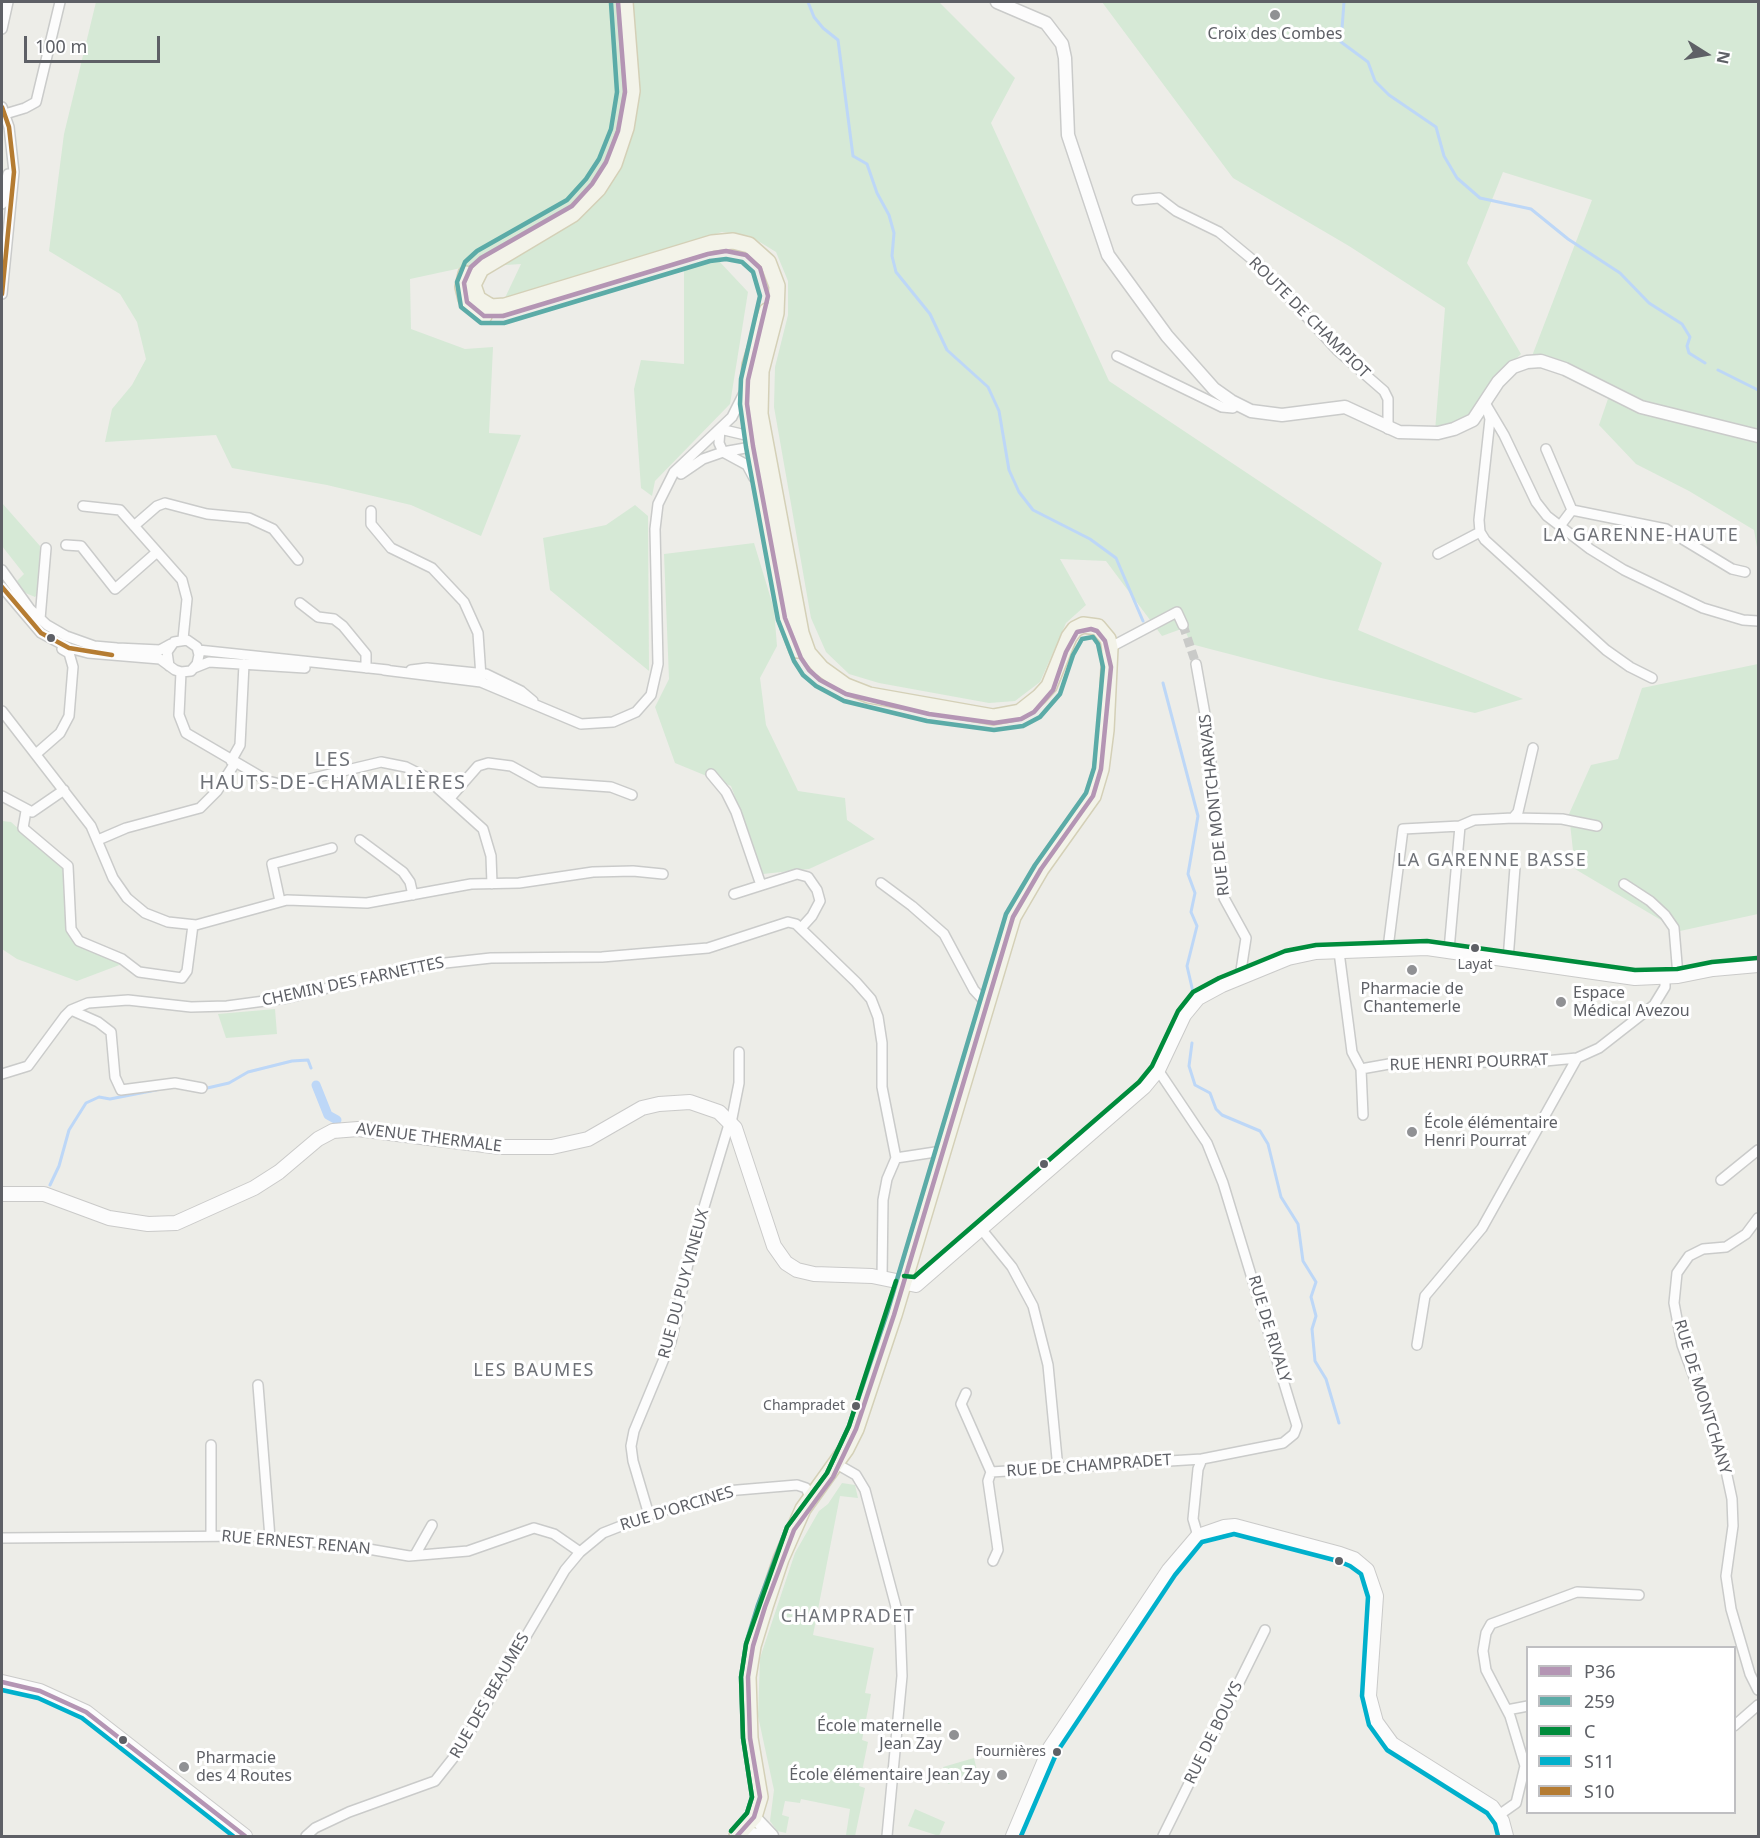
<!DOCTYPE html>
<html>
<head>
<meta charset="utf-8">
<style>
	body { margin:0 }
	#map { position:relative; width:1760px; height:1838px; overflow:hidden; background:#edede8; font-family:"Noto Sans",sans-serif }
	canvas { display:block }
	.frame { position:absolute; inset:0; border:3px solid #5e6066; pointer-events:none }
	.legend { position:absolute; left:1526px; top:1646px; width:210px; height:168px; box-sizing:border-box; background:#fff; border:2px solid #bfbfc2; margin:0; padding:8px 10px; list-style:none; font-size:18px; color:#5e6066 }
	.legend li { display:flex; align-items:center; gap:12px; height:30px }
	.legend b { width:30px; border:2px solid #bfbfc2 }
	.north { position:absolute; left:1676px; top:24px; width:60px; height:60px; -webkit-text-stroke:4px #fff; paint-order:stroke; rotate:101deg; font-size:16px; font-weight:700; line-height:24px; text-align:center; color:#5e6066 }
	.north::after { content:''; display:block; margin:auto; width:21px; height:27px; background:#5e6066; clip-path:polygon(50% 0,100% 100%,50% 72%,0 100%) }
	.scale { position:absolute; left:24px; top:36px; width:136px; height:27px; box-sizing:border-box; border:3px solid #5e6066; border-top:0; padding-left:8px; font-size:18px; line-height:21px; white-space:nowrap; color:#5e6066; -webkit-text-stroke:4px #fff; paint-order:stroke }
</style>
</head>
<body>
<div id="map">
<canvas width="1760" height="1838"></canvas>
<div class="frame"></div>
<ul class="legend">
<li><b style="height:8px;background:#b495b4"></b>P36</li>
<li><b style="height:8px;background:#5baba7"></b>259</li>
<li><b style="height:8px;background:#008c3c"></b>C</li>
<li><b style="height:8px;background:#00b0cc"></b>S11</li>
<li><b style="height:8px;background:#b57c32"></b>S10</li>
</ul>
<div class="north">N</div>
<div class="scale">100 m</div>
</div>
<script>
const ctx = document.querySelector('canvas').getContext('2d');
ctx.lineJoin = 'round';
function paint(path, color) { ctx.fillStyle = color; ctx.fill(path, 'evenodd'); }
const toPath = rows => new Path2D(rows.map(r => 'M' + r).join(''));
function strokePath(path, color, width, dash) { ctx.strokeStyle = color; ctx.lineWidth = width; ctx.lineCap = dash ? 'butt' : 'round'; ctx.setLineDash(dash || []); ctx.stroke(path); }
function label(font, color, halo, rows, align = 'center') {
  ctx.font = font + ' "Noto Sans",sans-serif'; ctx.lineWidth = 6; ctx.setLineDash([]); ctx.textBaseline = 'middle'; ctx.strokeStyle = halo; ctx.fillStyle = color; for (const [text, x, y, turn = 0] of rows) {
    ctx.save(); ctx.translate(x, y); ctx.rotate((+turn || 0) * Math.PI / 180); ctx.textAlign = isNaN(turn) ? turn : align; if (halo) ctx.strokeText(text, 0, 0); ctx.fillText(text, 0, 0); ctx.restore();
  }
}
paint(toPath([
	[96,2,939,2,1015,78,991,123,1109,381,1382,563,1358,630,1523,699,1475,713,1321,678,1191,644,1184,628,1162,636,1106,561,1060,559,1086,605,1066,623,1040,682,1015,701,989,703,879,683,849,674,826,652,811,618,774,407,775,367,788,315,788,281,776,252,750,236,722,232,504,300,521,264,461,268,410,279,411,329,465,349,493,347,489,433,521,435,481,536,411,505,327,485,232,468,216,435,105,442,112,409,132,385,146,359,137,322,120,294,49,251,64,134],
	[1102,2,1758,2,1758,553,1754,530,1689,491,1636,464,1599,425,1610,393,1532,356,1592,200,1503,172,1467,263,1521,354,1497,377,1469,421,1435,431,1445,308,1349,246,1233,178],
	[718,260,748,292,730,404,655,481,652,496,641,488,634,389,641,360,684,364,684,268],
	[2,503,40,546,39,593,35,597,23,592,17,581,24,574,2,546],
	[635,505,648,516,649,671,550,590,543,538,606,525],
	[754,543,774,609,777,646,760,678,766,725,798,791,845,798,847,820,875,839,809,869,763,874,731,786,675,763,655,707,669,679,664,554],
	[1758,664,1758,914,1680,931,1677,924,1671,926,1575,869,1569,814,1591,765,1618,759,1642,688],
	[2,821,11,822,63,869,68,933,122,964,77,981,17,959,2,949],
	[275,1009,277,1034,226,1038,218,1014],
	[842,1483,855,1485,858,1498,840,1496,813,1635,874,1648,865,1693,871,1694,862,1740,868,1742,859,1786,865,1788,855,1836,846,1835,850,1809,801,1799,800,1803,785,1801,782,1815,789,1817,786,1833,777,1831,770,1821,774,1790,758,1716,760,1658,795,1553,819,1511,828,1504],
	[974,1758,978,1775,948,1784,943,1767],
	[915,1809,945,1822,939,1836,908,1826]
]), '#d6e9d6');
strokePath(toPath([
	[808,2,814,17,823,28,838,40,853,156,867,164,877,193,889,215,894,233,892,256,896,272,930,314,947,350,988,387,999,411,1009,470,1019,492,1033,510,1090,539,1116,558,1143,621],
	[1344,2,1341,42,1368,62,1375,81,1389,95,1436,127,1444,156,1457,178,1480,198,1531,209,1568,239,1620,273,1649,303,1682,324,1690,337,1687,346,1689,353,1705,363],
	[1718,370,1758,390],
	[1163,683,1198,816,1188,874,1195,893,1191,912,1197,926,1187,966,1193,992],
	[1192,1043,1189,1066,1195,1085,1210,1093,1216,1109,1222,1115,1260,1131,1268,1144,1281,1197,1298,1224,1303,1261,1316,1282,1311,1297,1316,1316,1312,1329,1315,1361,1326,1379,1339,1423],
	[203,1089,229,1083,248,1072,292,1061,308,1060,311,1068],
	[50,1185,59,1166,69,1130,86,1103,99,1097,110,1099,156,1090]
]), '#bdd7f7', 3);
strokePath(toPath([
	[316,1085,328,1115,337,1120]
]), '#bdd7f7', 9);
strokePath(toPath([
	[1183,625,1196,664]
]), '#c9cac8', 9, [9, 4.5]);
const minor = toPath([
	[2,29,8,2],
	[2,107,9,127,14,172,2,294],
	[5,114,25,108,36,102,60,2],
	[1137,200,1159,198,1176,211,1219,232,1260,266,1337,350,1384,391,1388,399,1388,429],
	[2,204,8,174],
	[1117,356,1222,407,1233,408,1236,404],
	[1546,449,1572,510],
	[681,474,703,459,723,452,751,447,755,443],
	[754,478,747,465,723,452,719,443,720,429,754,437],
	[83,506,120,510,182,580,187,599,183,639],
	[371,511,371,524,391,548,432,568,464,602,478,633,481,677],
	[134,526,157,506,165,503,207,514,249,518,273,529,298,560],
	[1560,526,1572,510,1666,529,1732,569,1745,572],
	[66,545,81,546,115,589,157,552],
	[1438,554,1480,532],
	[2,570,30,609,47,625,66,636,94,646,117,648,160,650,171,644],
	[2,587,41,633,69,648,88,653,160,659,175,670,181,672,191,671,197,664,199,655,197,647,187,640,174,642,167,652,169,666],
	[300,603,318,617,334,619,343,626,366,654,366,668],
	[40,619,46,548],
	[1107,649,1177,612,1183,625],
	[198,650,388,670],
	[1196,664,1208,731,1224,898,1246,938,1240,977],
	[194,668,209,662,305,668],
	[384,670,481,682,581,724,613,722,636,712,651,695,658,664,655,529,658,504,674,472,732,417,744,393],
	[411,670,427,668,486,674,521,691,533,701],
	[181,672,179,715,186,733,268,781,280,784,297,782,381,762,406,767,424,776,483,829,491,856,492,884],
	[1652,678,1630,667,1606,650,1485,540,1480,532,1479,520,1490,419,1485,403,1504,435,1536,502,1547,516,1590,549,1624,570,1703,608,1743,620,1758,621],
	[2,711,91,826,113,878,127,898,145,913,168,922,196,925,287,900,367,903,471,884,519,883,593,872,633,871,663,874],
	[36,754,60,733,69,716,73,667,69,653,62,649],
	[231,761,240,745,244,664],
	[711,774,726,792,736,812,761,885],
	[2,796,32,812,64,790],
	[450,798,478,766,488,763,511,766,540,782,611,787,632,795],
	[26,811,23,828,68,866,71,929,79,941,122,959,139,972,182,978,187,971,193,925],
	[1513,818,1562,819,1597,826],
	[98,840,126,828,200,808,217,791,235,763],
	[360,840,403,872,410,882,413,895],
	[881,883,912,906,944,934,974,990,986,1003],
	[1624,884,1650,901,1665,915,1674,928,1678,976],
	[734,894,797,874,808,877,817,890,820,901,812,916,802,927],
	[280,901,272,864,332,848],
	[1388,948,1403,829,1460,826],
	[1449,950,1460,826,1474,820,1513,818,1518,812,1533,748],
	[1339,952,1352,1052,1361,1069,1363,1115],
	[1508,960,1515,867],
	[71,1010,98,1022,111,1032,115,1077,121,1090,175,1083,202,1088],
	[1361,1069,1389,1064,1545,1061,1577,1058],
	[1158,1070,1207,1143,1223,1183,1297,1426,1294,1434,1283,1443,1202,1459,1198,1469,1193,1519,1198,1536],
	[2,1074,28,1066,65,1016,71,1010,88,1003,128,1000,191,1007,227,1006,287,998,418,966,491,958,602,957,708,948,788,922,796,924,856,982,871,999,878,1017,882,1043,882,1087,896,1158,887,1179,883,1200,882,1278],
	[731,1123,739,1083,739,1052],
	[896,1158,942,1151],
	[1721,1180,1758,1150],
	[1758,1218,1746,1234,1726,1247,1703,1249,1689,1256,1677,1273,1674,1303,1682,1345,1722,1452,1732,1499,1733,1526,1726,1576,1731,1609,1750,1674,1758,1690],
	[982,1230,1012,1267,1033,1306,1048,1365,1058,1469],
	[1417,1345,1425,1296,1482,1228,1577,1058,1599,1048,1654,1005,1665,987,1665,978],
	[258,1385,270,1538],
	[966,1393,961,1404,991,1472],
	[835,1463,856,1475,865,1490,900,1622,902,1676,887,1836],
	[991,1472,1202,1459],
	[991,1472,988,1481,998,1550,993,1561],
	[649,1515,633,1461,631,1446,634,1431,671,1342,691,1250,730,1121],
	[211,1536,211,1445],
	[2,1538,253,1536,345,1545,409,1556,468,1551,534,1528,554,1534,580,1552],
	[415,1555,432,1525],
	[1507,1710,1528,1706],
	[1734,1726,1758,1705],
	[1499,1815,1516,1803,1525,1766,1510,1716,1486,1670,1483,1651,1486,1633,1491,1624,1577,1592,1639,1595],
	[306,1836,315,1828,349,1812,435,1781,458,1752,565,1570,580,1552,603,1533,649,1515,726,1491,797,1485,806,1488,810,1497],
	[1163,1836,1265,1630]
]);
const tertiary = toPath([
	[997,2,1046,23,1062,44,1065,58,1068,135,1108,255,1167,336,1214,389,1231,401,1251,411,1282,415,1345,407,1399,432,1438,433,1454,429,1473,420,1498,382,1513,367,1527,362,1541,361,1565,369,1641,407,1758,436],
	[754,1817,772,1836],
	[743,1831,760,1836]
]);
const secondary = toPath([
	[2,1194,44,1194,109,1218,148,1224,176,1223,254,1188,279,1172,318,1139,333,1131,358,1129,500,1147,552,1147,588,1139,642,1108,659,1104,690,1102,719,1112,735,1128,774,1246,786,1263,797,1270,814,1274,872,1276,916,1285,1144,1087,1158,1070,1184,1015,1198,998,1222,985,1288,958,1316,952,1427,948,1635,978,1678,976,1713,969,1758,965],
	[2,1682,40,1691,86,1712,245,1836],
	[1013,1836,1050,1748,1169,1570,1198,1536,1224,1527,1235,1526,1340,1554,1354,1559,1367,1570,1376,1596,1369,1696,1376,1722,1392,1744,1492,1807,1502,1821,1506,1836]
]);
const primary = toPath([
	[625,2,632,91,626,128,614,164,598,189,573,214,481,269,473,285,478,299,491,307,505,306,712,243,733,241,749,245,768,262,777,286,776,313,761,371,760,414,801,633,808,653,821,668,846,686,869,695,993,717,1020,712,1039,697,1049,686,1069,637,1075,629,1083,625,1098,627,1108,639,1110,648,1106,730,1101,769,1093,796,1041,869,1013,917,894,1315,856,1429,846,1449,803,1509,781,1559,765,1607,753,1646,748,1677,750,1738,760,1797,754,1817,737,1836],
	[466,274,463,287,466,299,484,316],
	[767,311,750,365,747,404,785,618,797,650]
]);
strokePath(minor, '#cacbca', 12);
strokePath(tertiary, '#cacbca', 15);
strokePath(secondary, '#cacac9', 16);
strokePath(primary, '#d4d0b7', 18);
strokePath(minor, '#fcfcfc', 9);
strokePath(tertiary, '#fcfcfc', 12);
strokePath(secondary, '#fcfcfc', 14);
strokePath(primary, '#f3f3e9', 15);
strokePath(toPath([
	[618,2,625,92,618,131,606,162,592,184,572,206,481,258,471,267,464,283,467,302,484,316,503,316,708,254,726,251,746,255,760,268,768,296,748,380,747,404,753,446,785,618,801,658,809,670,820,680,846,694,929,714,994,723,1021,719,1034,712,1053,690,1066,652,1077,632,1091,629,1097,631,1105,641,1111,667,1101,769,1093,796,1041,869,1013,917,894,1315,856,1429,833,1477,794,1530,765,1607,753,1646,748,1677,750,1738,760,1797,754,1817,737,1836],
	[2,1682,40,1691,86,1712,245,1836]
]), '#b495b4', 4.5);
strokePath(toPath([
	[611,3,617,92,611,129,599,159,586,179,567,200,477,251,465,262,457,282,461,307,481,323,504,323,710,261,726,259,742,262,753,272,760,296,741,379,740,404,746,447,778,620,794,661,803,675,816,686,844,701,927,721,994,730,1023,726,1040,717,1060,694,1073,655,1082,639,1093,637,1098,644,1103,667,1094,768,1086,793,1035,865,1006,914,887,1313,849,1426,827,1473,787,1527,758,1605,746,1644,741,1677,743,1738,752,1797,747,1813,731,1831]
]), '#5baba7', 4.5);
strokePath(toPath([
	[904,1276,914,1277,922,1270,1139,1082,1152,1066,1178,1011,1193,992,1219,978,1285,951,1316,945,1427,941,1635,970,1677,969,1712,962,1757,958],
	[731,1831,747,1813,752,1797,743,1738,741,1677,746,1644,787,1527,827,1473,849,1426,896,1281]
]), '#008c3c', 4.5);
strokePath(toPath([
	[2,1690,38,1698,82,1718,233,1836],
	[1021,1836,1057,1752,1175,1575,1202,1542,1234,1534,1338,1561,1350,1566,1361,1574,1368,1597,1362,1696,1369,1725,1387,1750,1487,1813,1495,1824,1498,1836]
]), '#00b0cc', 4.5);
strokePath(toPath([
	[2,107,9,127,14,172,2,294],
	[2,587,41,633,69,648,112,655]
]), '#b57c32', 4.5);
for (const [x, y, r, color] of [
	[1275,15,6,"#909194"],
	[51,638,5,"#5e6066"],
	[1475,948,5,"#5e6066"],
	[1412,970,6,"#909194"],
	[1561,1002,6,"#909194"],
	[1412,1132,6,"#909194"],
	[1044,1164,5,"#5e6066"],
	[856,1406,5,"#5e6066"],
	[1339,1561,5,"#5e6066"],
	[954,1735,6,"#909194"],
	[123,1740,5,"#5e6066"],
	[1057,1752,5,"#5e6066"],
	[184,1767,6,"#909194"],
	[1002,1775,6,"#909194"]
]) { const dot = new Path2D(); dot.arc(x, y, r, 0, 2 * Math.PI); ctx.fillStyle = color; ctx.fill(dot); strokePath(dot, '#fff', 2); }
label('14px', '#5e6066', '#fff', [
	["Layat",1475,965,"center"],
	["Champradet",845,1406],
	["Fournières",1046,1752]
], 'right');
label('16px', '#5e6066', '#fff', [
	["Croix des Combes",1275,34,"center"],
	["Pharmacie de",1412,989,"center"],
	["Chantemerle",1412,1007,"center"],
	["Espace",1573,993],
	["Médical Avezou",1573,1011],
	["École élémentaire",1424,1123],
	["Henri Pourrat",1424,1141],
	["École maternelle",942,1726,"right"],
	["Jean Zay",942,1744,"right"],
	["Pharmacie",196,1758],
	["des 4 Routes",196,1776],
	["École élémentaire Jean Zay",990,1775,"right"]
], 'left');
label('16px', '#5e6066', '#fff', [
	["ROUTE DE CHAMPIOT",1309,318,45],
	["RUE DE MONTCHARVAIS",1215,805,-96],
	["CHEMIN DES FARNETTES",353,982,-12],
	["RUE HENRI POURRAT",1469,1063,-2],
	["AVENUE THERMALE",429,1138,7],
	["RUE DU PUY VINEUX",684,1284,-75],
	["RUE DE RIVALY",1269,1329,73],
	["RUE DE MONTCHANY",1702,1397,73],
	["RUE DE CHAMPRADET",1089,1466,-4],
	["RUE D'ORCINES",677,1509,-17],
	["RUE ERNEST RENAN",296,1543,5],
	["RUE DES BEAUMES",490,1696,-60],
	["RUE DE BOUYS",1214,1733,-64]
]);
ctx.letterSpacing = '1.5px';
label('18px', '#6f7278', '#fff', [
	["LA GARENNE-HAUTE",1641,536],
	["LA GARENNE BASSE",1492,861],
	["LES BAUMES",534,1371],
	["CHAMPRADET",848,1617]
]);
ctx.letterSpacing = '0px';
ctx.letterSpacing = '1.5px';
label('20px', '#6f7278', '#fff', [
	["LES",333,760],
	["HAUTS-DE-CHAMALIÈRES",333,783]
]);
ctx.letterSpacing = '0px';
</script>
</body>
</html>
